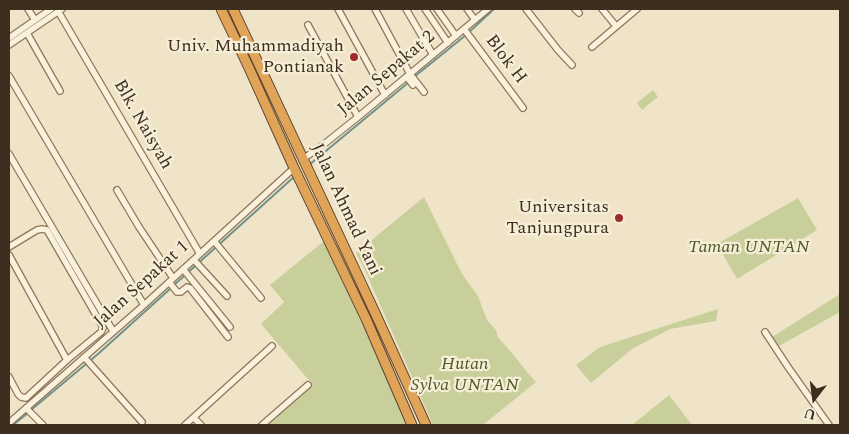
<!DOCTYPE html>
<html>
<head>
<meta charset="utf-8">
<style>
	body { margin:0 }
	#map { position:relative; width:849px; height:434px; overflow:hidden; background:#f0e4c8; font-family:Spectral,serif }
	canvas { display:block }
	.frame { position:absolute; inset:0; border:10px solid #3d2e20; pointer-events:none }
	.north { position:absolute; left:789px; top:374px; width:50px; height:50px; -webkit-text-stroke:4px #f7eed8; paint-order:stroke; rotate:195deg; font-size:14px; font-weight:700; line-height:20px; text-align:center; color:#3d2e20 }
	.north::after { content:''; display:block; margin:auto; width:18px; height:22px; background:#3d2e20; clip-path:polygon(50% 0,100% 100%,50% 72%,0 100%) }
</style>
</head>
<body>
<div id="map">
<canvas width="849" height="434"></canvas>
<div class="frame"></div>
<div class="north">U</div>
</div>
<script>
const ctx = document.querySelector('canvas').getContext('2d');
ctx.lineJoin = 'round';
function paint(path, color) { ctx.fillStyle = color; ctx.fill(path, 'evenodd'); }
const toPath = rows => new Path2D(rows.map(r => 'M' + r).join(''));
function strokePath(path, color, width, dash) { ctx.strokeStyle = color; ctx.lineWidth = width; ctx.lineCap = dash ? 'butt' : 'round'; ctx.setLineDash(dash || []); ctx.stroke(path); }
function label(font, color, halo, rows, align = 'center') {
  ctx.font = font + ' Spectral,serif'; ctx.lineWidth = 4.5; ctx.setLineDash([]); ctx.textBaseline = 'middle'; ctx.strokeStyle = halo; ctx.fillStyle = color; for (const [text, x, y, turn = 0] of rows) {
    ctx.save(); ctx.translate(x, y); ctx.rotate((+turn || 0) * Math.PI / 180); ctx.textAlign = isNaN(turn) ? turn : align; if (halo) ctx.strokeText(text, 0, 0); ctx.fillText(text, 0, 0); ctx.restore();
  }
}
paint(toPath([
	[653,90,658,97,642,110,637,103],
	[424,197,462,274,478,296,487,320,496,330,498,337,516,358,527,372,536,382,483,425,433,425,364,268,356,253],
	[798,198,817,230,737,279,717,244],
	[324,241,409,425,268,425,313,385,261,324,284,302,270,285],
	[840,294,840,312,779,346,772,337],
	[718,309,716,321,670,329,632,349,591,383,576,365,600,347],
	[669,395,692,425,632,425]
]), '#c9cf9b');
strokePath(toPath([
	[414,77,466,35,494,9],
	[309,165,409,82],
	[174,285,295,176],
	[31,410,98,354,171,288],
	[13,425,28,413]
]), '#6f938a', 2);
const minor = toPath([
	[28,9,35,20],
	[338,9,385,95],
	[375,9,410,74,424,92],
	[406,9,433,55],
	[425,9,448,43],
	[437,9,456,36],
	[467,9,475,20],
	[526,9,558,50,572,65],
	[575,9,579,13],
	[602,9,616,26],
	[58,11,200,254],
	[308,25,358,117],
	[464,29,523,108],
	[27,33,60,91],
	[9,38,51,9],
	[9,45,62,9],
	[592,47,637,9],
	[9,76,144,305],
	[407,77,413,85],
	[9,154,113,331],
	[303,159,323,145,358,117,488,9],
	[117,190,139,227,173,278],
	[214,241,261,298],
	[9,247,37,230,42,229,47,230,100,322,103,328,101,332,67,360,26,398,21,397,18,394,9,377],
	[9,255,67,360],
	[194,260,227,296],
	[183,269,230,327],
	[169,282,177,292,181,292,187,287,190,288,228,337],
	[765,332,788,367,829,425],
	[84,357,142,422],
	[26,408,43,425],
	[194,418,201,425],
	[9,423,144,305,294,168],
	[185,425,272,346],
	[262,425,308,385]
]);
const highway = toPath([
	[221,9,249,68,294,168,367,321,412,425],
	[233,9,377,317,426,425]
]);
strokePath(minor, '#8d765c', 8);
strokePath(highway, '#5b4430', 11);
strokePath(minor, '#faf1dc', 5.5);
strokePath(highway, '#e0a458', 9);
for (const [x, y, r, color] of [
	[354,57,5,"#9e2a2b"],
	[619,218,5,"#9e2a2b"]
]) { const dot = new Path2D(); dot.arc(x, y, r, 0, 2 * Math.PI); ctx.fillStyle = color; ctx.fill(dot); strokePath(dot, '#f7eed8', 2); }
label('18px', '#3d2e20', '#f7eed8', [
	["Univ. Muhammadiyah",344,47],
	["Pontianak",344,68],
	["Universitas",609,208],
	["Tanjungpura",609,229]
], 'right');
label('18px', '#3d2e20', '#f7eed8', [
	["Blok H",505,60,53],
	["Jalan Sepakat 2",387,74,-40],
	["Blk. Naisyah",142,125,60],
	["Jalan Ahmad Yani",345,210,65],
	["Jalan Sepakat 1",142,285,-42]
]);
label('italic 18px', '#4d5a26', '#f7eed8', [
	["Taman UNTAN",749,248],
	["Hutan",465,365],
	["Sylva UNTAN",465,386]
]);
</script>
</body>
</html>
